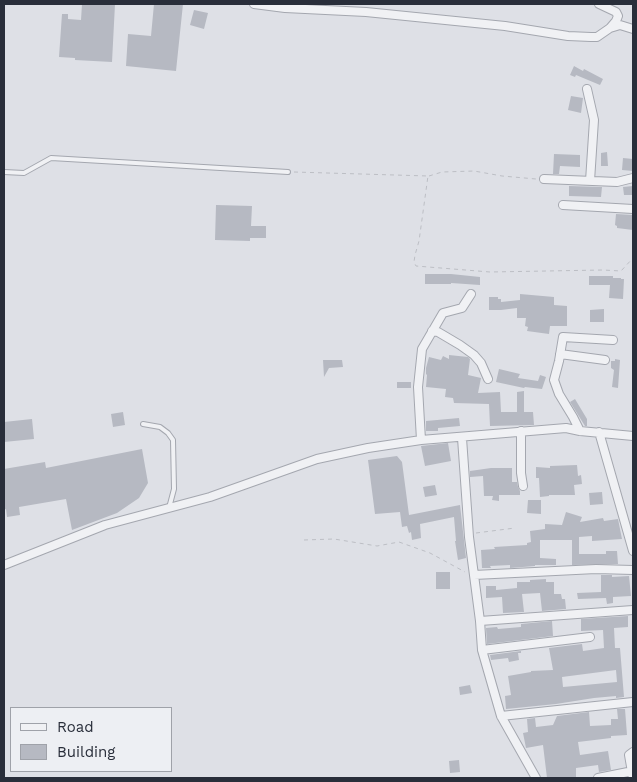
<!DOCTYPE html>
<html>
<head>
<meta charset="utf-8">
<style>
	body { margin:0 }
	#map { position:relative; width:637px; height:782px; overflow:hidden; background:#dee0e6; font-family:"Work Sans",sans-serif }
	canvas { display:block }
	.frame { position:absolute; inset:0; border:5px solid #292e3a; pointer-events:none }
	.legend { position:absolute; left:10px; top:707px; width:162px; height:65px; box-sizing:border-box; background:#edeff3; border:1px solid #9fa2a9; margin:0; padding:6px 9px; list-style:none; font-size:15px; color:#292e3a }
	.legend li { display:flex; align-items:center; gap:10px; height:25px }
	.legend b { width:25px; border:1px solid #9fa2a9 }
</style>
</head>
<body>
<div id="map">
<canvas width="637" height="782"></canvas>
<div class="frame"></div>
<ul class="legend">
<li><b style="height:6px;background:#f0f1f4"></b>Road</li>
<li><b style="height:14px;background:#b6b9c2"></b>Building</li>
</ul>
</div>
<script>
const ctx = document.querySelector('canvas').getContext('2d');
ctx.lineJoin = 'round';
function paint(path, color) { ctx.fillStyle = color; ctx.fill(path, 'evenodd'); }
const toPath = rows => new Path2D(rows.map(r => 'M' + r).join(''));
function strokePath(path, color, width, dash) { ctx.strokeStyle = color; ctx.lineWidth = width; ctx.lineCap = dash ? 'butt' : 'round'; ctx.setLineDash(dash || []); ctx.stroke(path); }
paint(toPath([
	[82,4,115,4,112,62,75,60,75,58,59,57,62,14,68,14,68,19,81,20],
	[154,4,183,4,176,71,126,66,128,34,151,36],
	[194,10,208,13,204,29,190,25],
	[574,66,583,71,584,69,603,79,600,85,576,75,575,77,570,75],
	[571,96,583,98,581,113,568,110],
	[607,152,608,166,601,166,601,153],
	[554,154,580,155,580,167,560,166,559,174,553,174],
	[623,158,633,159,633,171,622,170],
	[569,186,602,187,601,197,569,196],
	[633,186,633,195,624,195,623,187],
	[216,205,252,206,251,226,266,226,266,238,250,238,250,241,215,240],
	[616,214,633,215,633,230,617,228,617,226,615,225],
	[425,274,451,274,480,277,480,285,451,283,451,284,425,284],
	[589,276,613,276,613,278,621,278,621,279,624,279,623,299,609,298,610,285,589,285],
	[520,294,554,297,554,305,567,306,567,326,550,326,549,334,527,331,528,327,525,326,526,318,517,318,517,308,501,310,489,310,489,297,498,297,498,299,501,299,501,302,520,300],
	[604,309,604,322,590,322,590,310],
	[449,355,468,357,470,359,468,375,481,378,478,393,500,392,501,412,517,412,517,392,524,391,524,412,533,412,534,425,490,426,489,404,454,403,453,398,445,397,446,389,426,387,427,375,426,374,426,368,429,357,441,360,443,356,449,359],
	[615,359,620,360,618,388,612,387,614,370,611,368,611,361,615,361],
	[323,360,342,360,343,367,329,368,324,377],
	[499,369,520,374,518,378,538,381,540,375,546,377,542,389,525,387,524,388,496,382],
	[397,382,411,382,411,388,397,388],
	[575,399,587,419,587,426,585,426,570,402],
	[123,412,125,425,113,427,111,414],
	[459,418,460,426,438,428,438,431,426,431,426,421],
	[32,419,34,439,4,442,4,422],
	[448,443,451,461,425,466,421,446],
	[142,449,148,483,139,498,117,513,72,530,66,499,19,507,20,515,7,517,6,509,4,510,4,469,45,462,46,468],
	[397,456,402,462,409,515,460,505,466,558,458,560,455,541,456,541,454,517,420,524,421,538,412,540,411,532,409,533,407,526,402,527,400,512,375,514,368,460],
	[577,465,578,476,581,475,582,484,574,485,575,495,549,495,549,496,540,497,539,478,536,478,536,467,550,468,550,466],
	[491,468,512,468,512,482,517,482,518,487,520,491,520,495,499,495,499,501,492,500,493,496,484,496,483,476,470,477,470,471],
	[435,485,437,495,425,497,423,487],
	[602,492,603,504,590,505,589,493],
	[528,500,541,500,541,514,527,513],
	[566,512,582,517,580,522,603,518,604,521,618,519,622,539,592,541,592,536,579,537,579,554,606,554,606,551,617,551,618,564,572,565,572,540,540,540,540,558,556,559,556,565,535,565,535,566,510,568,510,565,490,566,491,568,482,568,481,550,495,549,494,547,527,545,527,543,531,542,530,531,545,529,545,524,562,525],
	[436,572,450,572,450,589,436,589],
	[601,575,612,575,612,577,629,576,631,596,613,597,613,603,607,604,606,598,578,599,577,593,601,592],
	[546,579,546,582,554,582,554,594,561,594,562,599,565,599,566,609,542,611,540,593,522,594,524,612,503,613,502,597,486,598,486,586,496,586,496,590,517,588,517,582,530,582,530,580],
	[628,616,628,627,614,628,615,648,620,648,624,697,616,698,616,696,594,698,556,704,506,709,505,696,511,695,508,676,531,672,531,671,553,670,549,648,582,644,583,651,604,648,603,630,581,631,581,619],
	[616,670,617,682,563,687,562,677],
	[552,621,553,636,487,644,486,628,497,627,498,629,521,627,521,624],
	[521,651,521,653,518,653,519,660,509,662,508,658,491,660,490,655],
	[470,685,472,693,460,695,459,687],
	[617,709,625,709,627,735,611,736,611,738,578,742,580,755,608,751,611,770,599,772,598,765,576,768,576,777,547,778,543,745,526,748,523,733,528,732,527,719,535,718,536,727,553,725,557,716,589,712,590,726,611,725,611,719,618,719],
	[459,760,460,772,450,773,449,761]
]), '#b6b9c2');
const lane = toPath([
	[4,172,24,173,51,158,288,172],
	[143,424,160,427,168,433,173,440,174,489,169,508]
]);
const street = toPath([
	[254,4,285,8,366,12,505,26,568,36,591,37,597,37,610,28,616,21,618,16,616,12,599,4],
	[610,28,620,25,633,29],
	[587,89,594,120,590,181],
	[544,179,617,182,633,178],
	[563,205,633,209],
	[432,331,438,332,460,345,474,355,481,363,488,379],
	[560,354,605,360],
	[521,431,521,473,523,486],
	[580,431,573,417,559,394,554,380,559,361,563,337,613,340],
	[599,432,633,551],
	[462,438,469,537,480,621,482,650,501,716,536,778],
	[421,440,418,387,422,349,443,313,462,308,471,294],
	[4,565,105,525,210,497,317,459,368,448,421,440,566,428,580,431,633,436],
	[474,575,596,569,633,570],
	[480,621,633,610],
	[482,650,590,637],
	[501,716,633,702],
	[598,778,633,771],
	[633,778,629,755,633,752]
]);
strokePath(lane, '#a4a7af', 6);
strokePath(street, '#a4a7af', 10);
strokePath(toPath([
	[294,172,428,176,419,241,415,255,414,262,416,266,490,272,603,270,621,271,633,258],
	[429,176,442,172,474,171,502,176,536,179],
	[476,533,515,528],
	[304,540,334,539,377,546,399,542,430,553,465,572]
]), '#bcbec4', 1, [4, 4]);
strokePath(lane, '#f0f1f4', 4);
strokePath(street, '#f0f1f4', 8);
</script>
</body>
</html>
